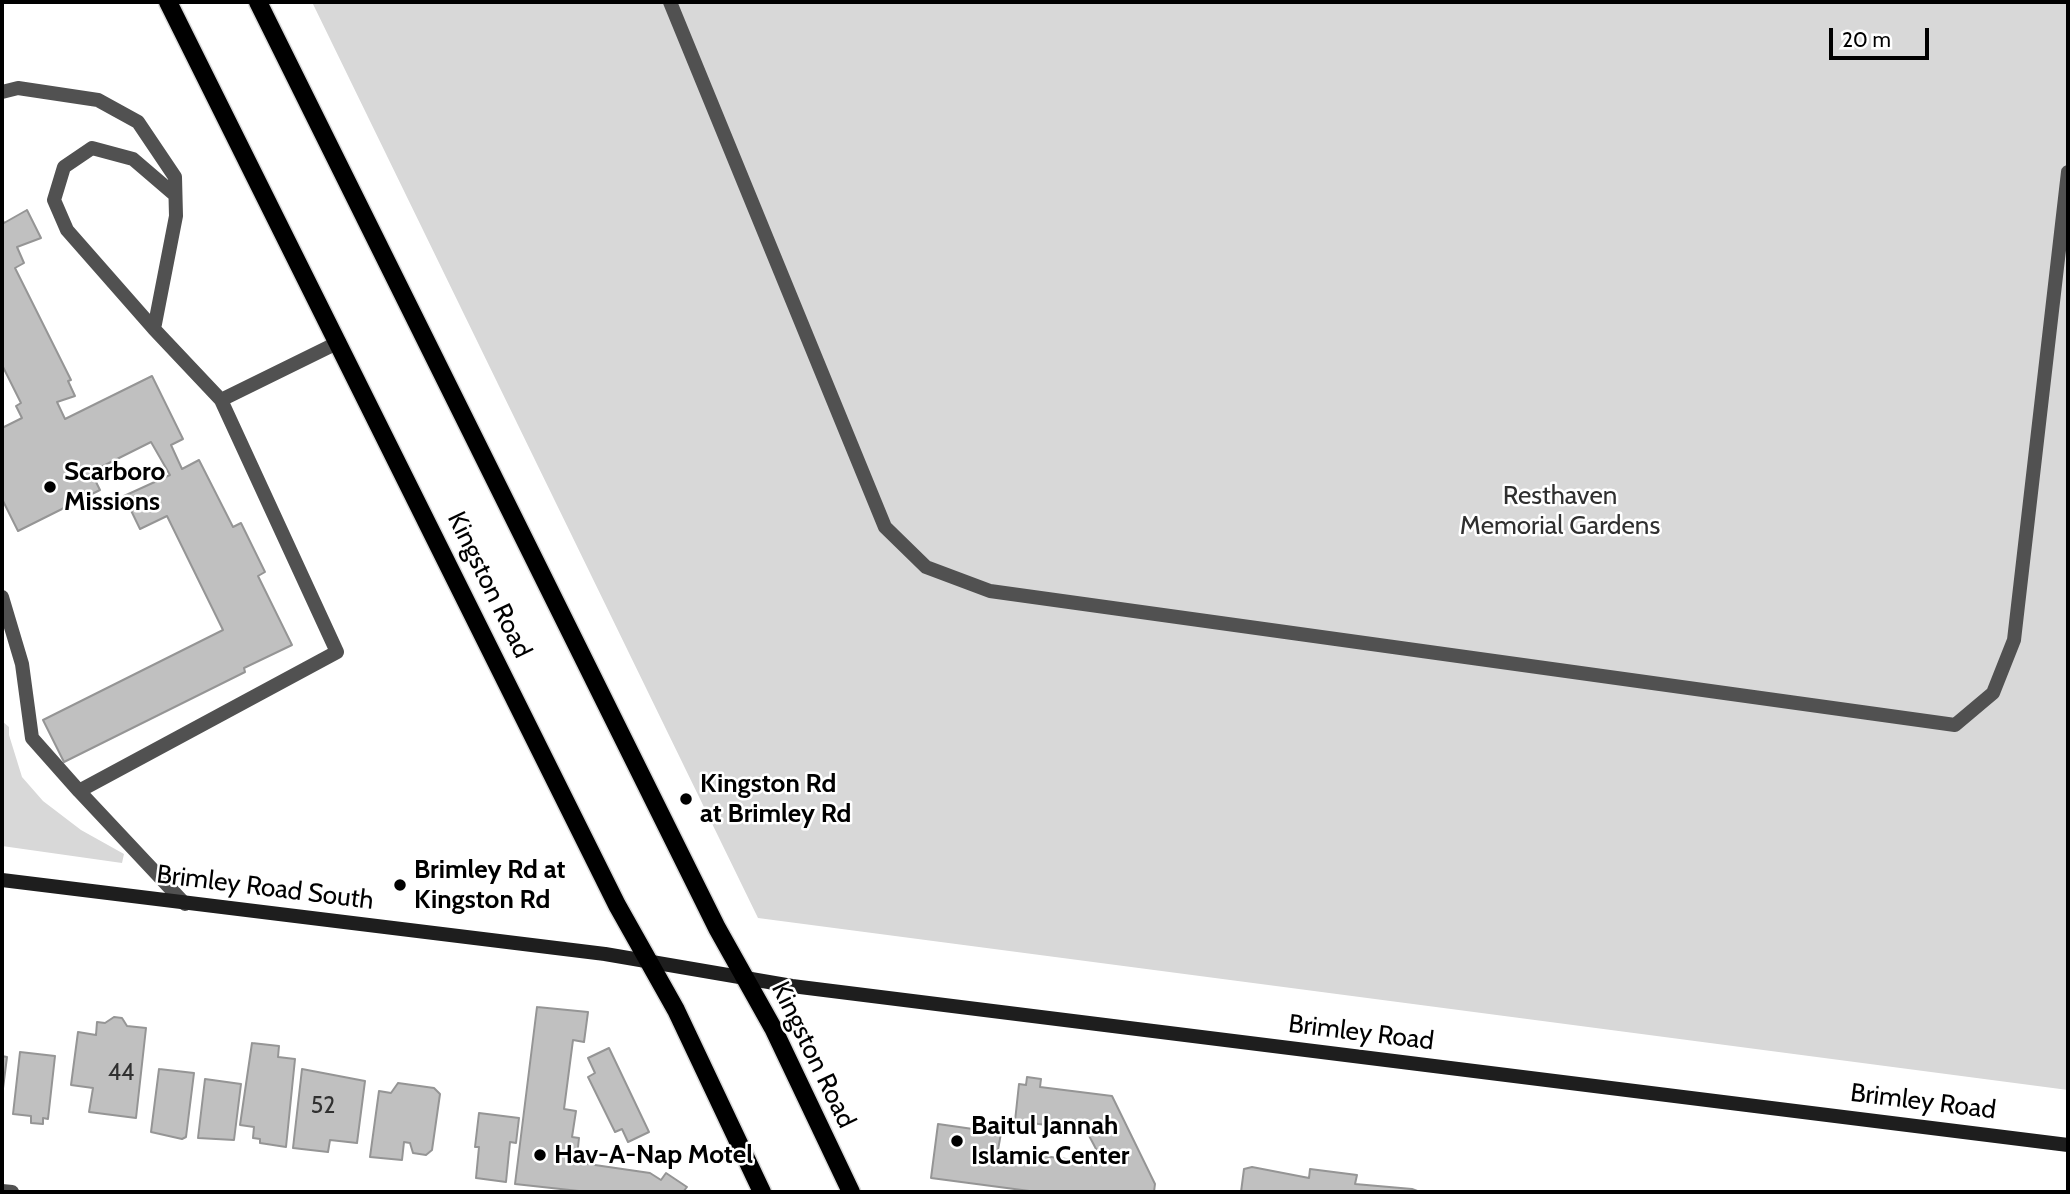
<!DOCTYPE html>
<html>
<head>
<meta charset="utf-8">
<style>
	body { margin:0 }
	#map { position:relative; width:2070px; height:1194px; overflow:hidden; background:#fff; font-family:Cabin,sans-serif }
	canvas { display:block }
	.frame { position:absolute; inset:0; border:4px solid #000; pointer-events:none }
	.scale { position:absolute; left:1829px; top:28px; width:100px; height:32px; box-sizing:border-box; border:4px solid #000; border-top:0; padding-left:9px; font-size:21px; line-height:24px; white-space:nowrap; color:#000; -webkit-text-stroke:5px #fff; paint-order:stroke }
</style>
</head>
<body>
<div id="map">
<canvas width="2070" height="1194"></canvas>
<div class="frame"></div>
<div class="scale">20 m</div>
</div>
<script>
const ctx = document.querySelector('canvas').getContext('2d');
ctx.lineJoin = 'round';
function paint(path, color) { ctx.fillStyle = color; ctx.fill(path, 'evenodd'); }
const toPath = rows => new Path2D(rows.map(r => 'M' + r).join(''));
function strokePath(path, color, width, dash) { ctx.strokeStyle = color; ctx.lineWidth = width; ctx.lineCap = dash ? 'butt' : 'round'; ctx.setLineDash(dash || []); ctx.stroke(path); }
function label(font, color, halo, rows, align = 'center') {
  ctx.font = font + ' Cabin,sans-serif'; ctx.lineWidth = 5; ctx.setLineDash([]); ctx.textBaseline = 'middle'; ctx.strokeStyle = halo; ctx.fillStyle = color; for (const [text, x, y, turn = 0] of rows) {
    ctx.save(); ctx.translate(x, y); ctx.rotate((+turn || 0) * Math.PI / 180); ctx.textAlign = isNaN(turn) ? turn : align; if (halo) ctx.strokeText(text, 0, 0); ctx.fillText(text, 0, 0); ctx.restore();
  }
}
paint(toPath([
	[312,2,2068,2,2068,1090,758,918],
	[2,721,9,727,9,735,22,777,43,801,81,830,124,854,122,863,2,846]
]), '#d8d8d8');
const building = toPath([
	[27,210,41,238,17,247,24,263,15,268,71,380,68,381,75,396,57,402,65,419,152,376,183,439,171,445,182,469,199,460,233,527,241,523,265,572,258,576,292,645,244,668,245,672,64,762,43,720,223,630,167,516,140,529,124,496,170,475,151,442,91,472,100,490,18,531,2,499,2,428,22,418,16,406,21,403,2,365,2,218,4,223,27,210],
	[537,1007,588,1012,584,1042,573,1040,564,1109,576,1111,572,1137,579,1138,577,1157,589,1159,588,1164,650,1173,661,1180,666,1173,687,1187,683,1192,588,1192,515,1184,537,1007],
	[114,1017,122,1018,127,1026,146,1028,136,1118,89,1112,93,1088,71,1085,78,1032,96,1035,97,1022,105,1023,114,1017],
	[252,1043,279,1046,278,1057,295,1059,286,1147,260,1143,260,1139,253,1138,254,1127,240,1125,252,1043],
	[609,1048,649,1132,628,1142,622,1129,615,1132,588,1077,595,1073,588,1058,609,1048],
	[20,1052,55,1056,48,1119,43,1118,43,1124,31,1123,31,1116,13,1114,20,1052],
	[2,1056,7,1057,2,1096,2,1056],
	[159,1069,194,1073,186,1137,182,1139,151,1132,159,1069],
	[302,1069,365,1081,357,1143,330,1140,328,1152,293,1148,302,1069],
	[1027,1077,1041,1079,1040,1087,1112,1096,1155,1184,1154,1192,1037,1192,931,1178,938,1124,1001,1133,998,1150,1104,1164,1086,1130,1015,1121,1019,1084,1026,1085,1027,1077],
	[205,1079,241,1084,234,1140,198,1138,205,1079],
	[398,1083,434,1088,440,1094,432,1150,426,1155,413,1153,410,1143,404,1142,402,1160,370,1157,379,1091,391,1093,398,1083],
	[479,1113,519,1118,516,1143,510,1142,506,1182,476,1178,479,1147,475,1147,479,1113],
	[1252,1167,1309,1178,1310,1169,1357,1175,1355,1184,1412,1189,1420,1192,1241,1192,1244,1169,1252,1167]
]);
paint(building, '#c0c0c0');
strokePath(building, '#959595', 2);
const primary = toPath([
	[168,2,617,905,676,1010,762,1192],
	[258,2,717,928,773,1028,851,1192]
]);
strokePath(primary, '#dbdbdb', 21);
strokePath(toPath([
	[670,2,885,527,926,567,990,591,1955,725,1993,693,2014,640,2068,172],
	[2,92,18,88,98,100,138,122,175,177,176,216,154,329,221,400],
	[154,329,67,230,54,200,64,167,92,148,133,159,175,195],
	[2,597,22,664,32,738,79,791],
	[185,904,79,791,337,652,221,400,339,342]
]), '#515151', 14);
strokePath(toPath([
	[2,1191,12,1192]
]), '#515151', 14);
strokePath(toPath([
	[2,880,605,954,792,986,2068,1145]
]), '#1e1e1e', 14);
strokePath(primary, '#000', 18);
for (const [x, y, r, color] of [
	[50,487,7,"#000"],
	[686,799,7,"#000"],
	[400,885,7,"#000"],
	[957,1141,7,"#000"],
	[540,1155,7,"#000"]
]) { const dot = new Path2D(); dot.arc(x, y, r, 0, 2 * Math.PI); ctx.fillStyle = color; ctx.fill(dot); strokePath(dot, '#fff', 2.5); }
label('23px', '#303030', null, [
	["44",121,1073],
	["52",323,1106]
]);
label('bold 26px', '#000', '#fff', [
	["Scarboro",64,472],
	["Missions",64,502],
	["Kingston Rd",700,784],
	["at Brimley Rd",700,814],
	["Brimley Rd at",414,870],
	["Kingston Rd",414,900],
	["Baitul Jannah",971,1126],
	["Islamic Center",971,1156],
	["Hav-A-Nap Motel",554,1155]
], 'left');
label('26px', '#2f2f2f', '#fff', [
	["Resthaven",1560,496],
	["Memorial Gardens",1560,526]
]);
label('26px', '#000', '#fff', [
	["Kingston Road",489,585,64],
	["Brimley Road South",265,888,7],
	["Brimley Road",1361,1033,7],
	["Kingston Road",813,1055,64],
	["Brimley Road",1923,1102,7]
]);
</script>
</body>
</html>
